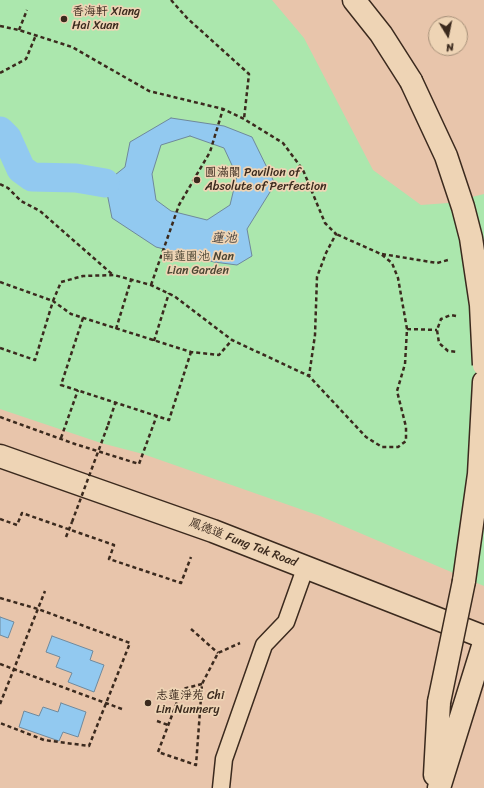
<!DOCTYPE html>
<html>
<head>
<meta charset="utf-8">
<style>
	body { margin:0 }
	#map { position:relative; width:484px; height:788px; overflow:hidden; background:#e8c5ab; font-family:Sriracha,sans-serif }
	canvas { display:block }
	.north { position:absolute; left:428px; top:16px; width:40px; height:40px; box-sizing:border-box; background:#eed4b5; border:1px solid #a69079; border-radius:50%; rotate:170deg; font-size:11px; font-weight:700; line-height:16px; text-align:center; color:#3b2a1e }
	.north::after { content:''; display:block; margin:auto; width:14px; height:18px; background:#3b2a1e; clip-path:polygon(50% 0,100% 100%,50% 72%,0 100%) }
</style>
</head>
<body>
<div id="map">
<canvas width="484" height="788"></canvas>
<div class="north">N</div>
</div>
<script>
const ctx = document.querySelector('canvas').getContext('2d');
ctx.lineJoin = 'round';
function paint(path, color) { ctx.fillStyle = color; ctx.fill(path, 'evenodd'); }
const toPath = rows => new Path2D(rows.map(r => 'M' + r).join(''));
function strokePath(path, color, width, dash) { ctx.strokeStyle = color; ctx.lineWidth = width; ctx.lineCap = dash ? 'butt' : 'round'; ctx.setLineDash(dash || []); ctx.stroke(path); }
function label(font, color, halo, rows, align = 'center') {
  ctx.font = font + ' Sriracha,"LXGW WenKai TC",sans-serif'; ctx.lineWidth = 3.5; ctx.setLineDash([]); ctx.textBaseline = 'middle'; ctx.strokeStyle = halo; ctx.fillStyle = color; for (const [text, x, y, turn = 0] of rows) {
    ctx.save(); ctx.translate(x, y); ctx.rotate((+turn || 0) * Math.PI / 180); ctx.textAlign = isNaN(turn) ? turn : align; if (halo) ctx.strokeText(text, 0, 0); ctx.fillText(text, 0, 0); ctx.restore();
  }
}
paint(toPath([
	[0,0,272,0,304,38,373,170,421,205,448,203,484,194,484,586,320,516,143,454,101,443,0,409]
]), '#abe7ad');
const water = toPath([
	[171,118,224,126,252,137,275,184,247,229,252,256,237,265,214,262,156,247,112,218,105,183,125,167,130,142,171,118],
	[190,136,224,148,237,176,230,205,207,220,171,211,156,200,152,174,161,145,190,136],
	[0,617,14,622,8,638,0,635,0,617],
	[52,636,93,651,90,660,104,665,94,692,68,682,72,673,56,667,60,657,46,652,52,636],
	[61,703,86,712,78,737,63,732,59,741,19,727,24,711,39,716,43,707,58,712,61,703]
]);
paint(water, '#92c9f0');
strokePath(water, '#6f899c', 1);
strokePath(toPath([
	[0,131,7,138,21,169,32,177,76,178,105,183]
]), '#92c9f0', 29);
const service = toPath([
	[221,788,224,759,264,645,286,622,306,566]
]);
const secondary = toPath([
	[0,456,213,531,484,637]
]);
const trunk = toPath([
	[354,0,381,34,411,81],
	[464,581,479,474,484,382],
	[435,775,439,702],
	[439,788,484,643]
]);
strokePath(service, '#3b2a1e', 19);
strokePath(secondary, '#3b2a1e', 25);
strokePath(trunk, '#3b2a1e', 25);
strokePath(toPath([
	[171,0,187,18,249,74,244,119],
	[0,26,19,30,72,47,149,91,223,109,244,119,283,143,303,170,325,223,336,234,326,253,317,277,315,335,309,376],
	[19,30,27,10],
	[0,73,26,59,36,35],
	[0,184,8,188,21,201,40,211,113,275],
	[382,254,437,263,448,260],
	[0,282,53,301,61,282,83,276,114,275,151,285,174,296,232,340,309,376,366,437,382,447,398,447,406,441,406,427,397,391,405,364,407,329,398,278,392,263,381,254,336,234],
	[151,285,179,205,210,152,223,109],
	[456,316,451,315,441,319,437,330,439,343,448,351,458,352],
	[83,318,61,385,169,420,191,352],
	[116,329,131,280],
	[407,329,437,330],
	[154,341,169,293],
	[0,348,35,360,53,301,71,314,191,352,219,355,232,340],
	[0,417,75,444,139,464,157,415],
	[108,425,116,401],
	[61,438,78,390],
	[0,519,17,525,22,513,114,545,109,559,181,583,191,557],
	[66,537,72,522],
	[0,598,38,609,130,643,89,746,44,740,0,723],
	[191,629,218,653],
	[0,664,122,709],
	[202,684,182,689,158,752,196,765,202,684,218,653,240,643],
	[0,704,45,591],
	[157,721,168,725]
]), '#3b2a1e', 2.5, [4, 3]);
strokePath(service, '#eed4b5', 16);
strokePath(secondary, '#eed4b5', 22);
strokePath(trunk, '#eed4b5', 22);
const trunkBridge = toPath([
	[411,81,446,156,463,207,471,238,481,305,484,365],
	[439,702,464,581]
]);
strokePath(trunkBridge, '#3b2a1e', 25, []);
strokePath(toPath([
	[72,522,108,425]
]), '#3b2a1e', 2.5, [4, 3]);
strokePath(trunkBridge, '#eed4b5', 22);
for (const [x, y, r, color] of [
	[64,19,4,"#3b2a1e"],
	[197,180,4,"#3b2a1e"],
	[148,703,4,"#3b2a1e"]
]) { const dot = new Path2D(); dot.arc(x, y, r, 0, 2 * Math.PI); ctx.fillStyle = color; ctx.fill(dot); strokePath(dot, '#eed4b5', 1.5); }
label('12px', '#3b2a1e', '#eed4b5', [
	["香海軒 Xiang",72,12],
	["Hai Xuan",72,26],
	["圓滿閣 Pavilion of",205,173],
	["Absolute of Perfection",205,187],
	["志蓮淨苑 Chi",156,696],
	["Lin Nunnery",156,710]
], 'left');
label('12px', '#4c4633', '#eed4b5', [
	["南蓮園池 Nan",198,257],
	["Lian Garden",198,271]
]);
label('12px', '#3b2a1e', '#eed4b5', [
	["鳳德道 Fung Tak Road",243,543,21]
]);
label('italic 13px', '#48423e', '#eed4b5', [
	["蓮池",224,239]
]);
</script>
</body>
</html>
